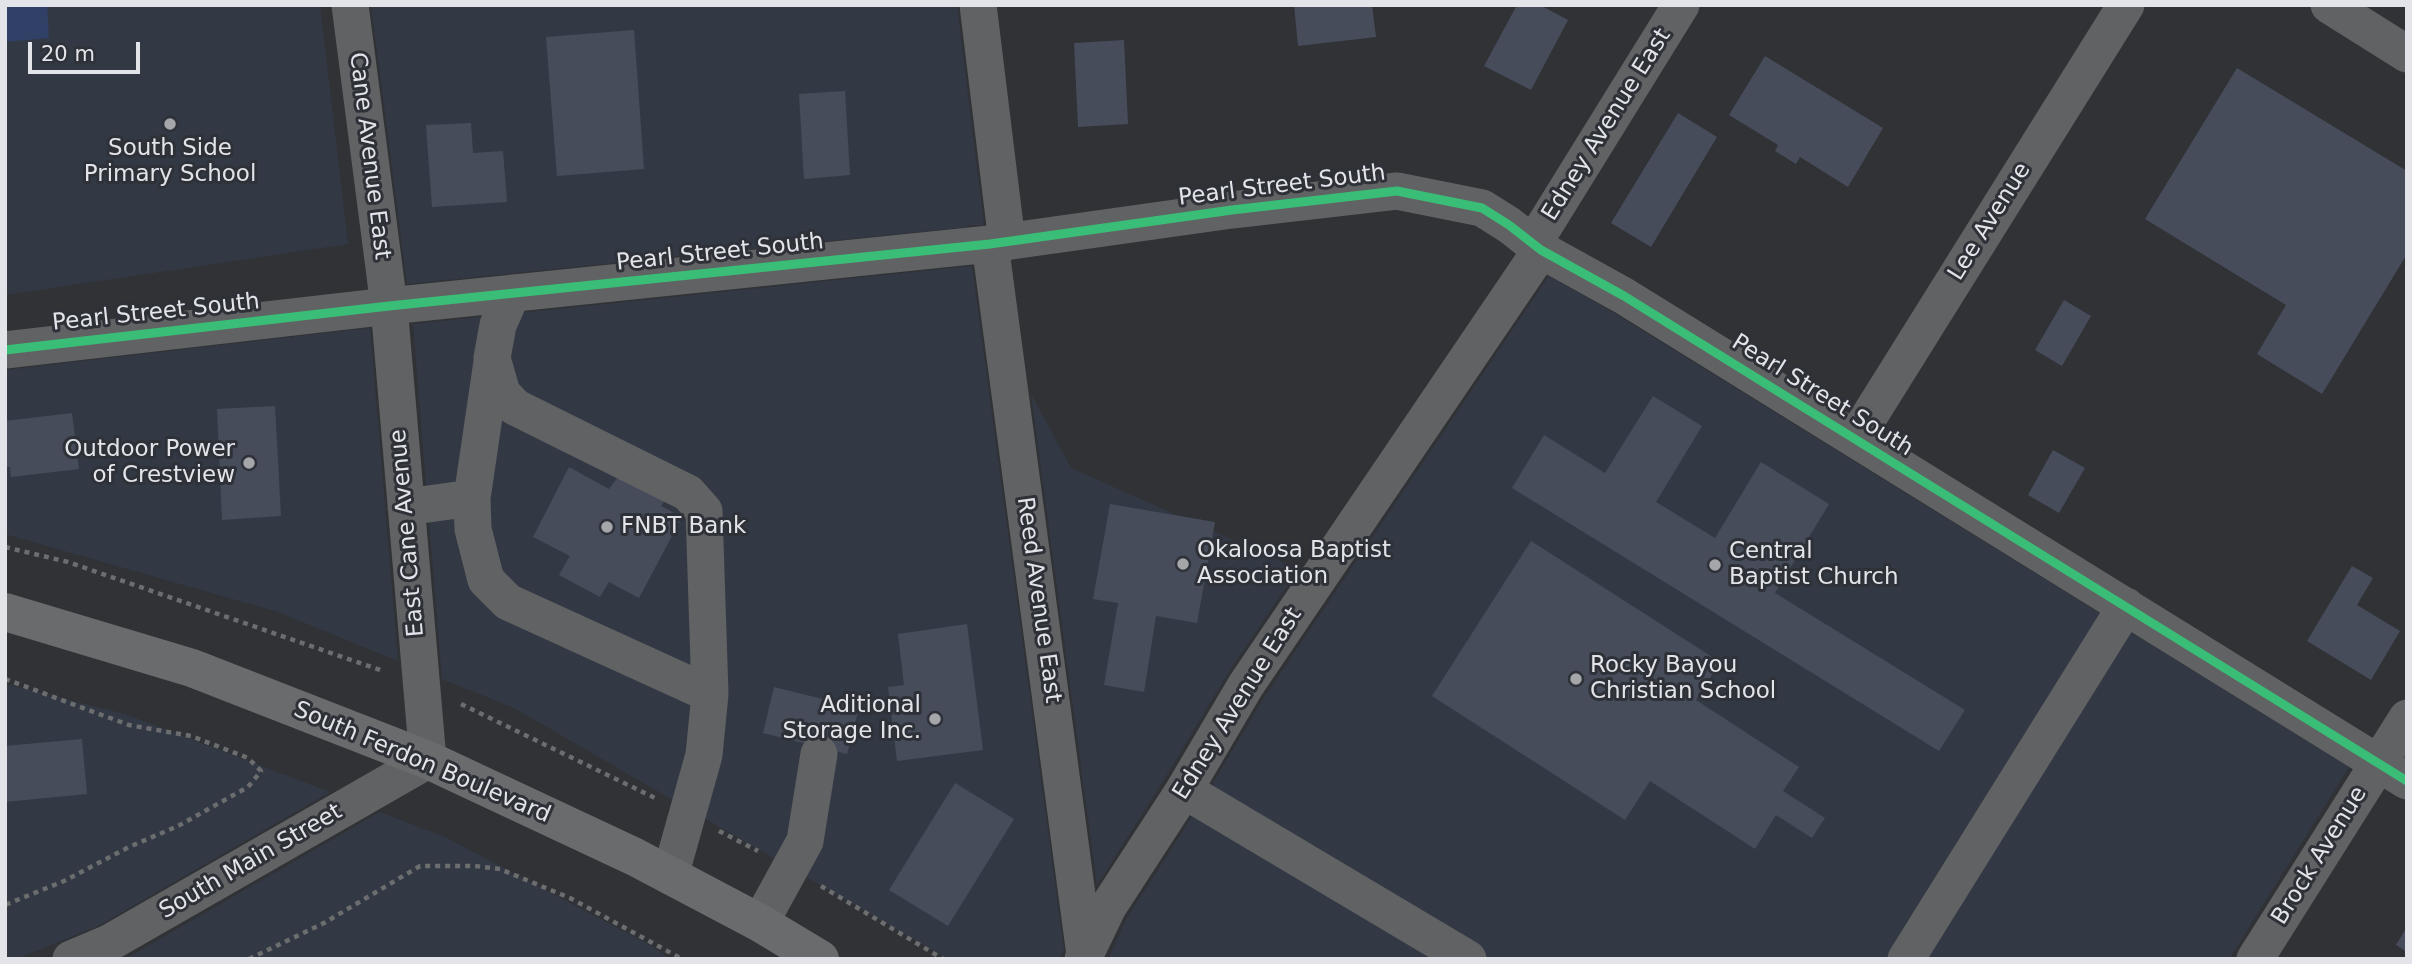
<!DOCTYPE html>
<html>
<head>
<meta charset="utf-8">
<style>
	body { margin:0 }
	#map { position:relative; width:2412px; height:964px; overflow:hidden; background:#303236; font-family:"DejaVu Sans",sans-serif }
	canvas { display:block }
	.frame { position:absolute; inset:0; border:7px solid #e2e4e9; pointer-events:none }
	.scale { position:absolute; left:28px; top:42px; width:112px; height:32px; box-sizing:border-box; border:4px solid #e2e4e9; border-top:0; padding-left:9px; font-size:21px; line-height:24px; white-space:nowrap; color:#e2e4e9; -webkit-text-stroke:5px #2e3138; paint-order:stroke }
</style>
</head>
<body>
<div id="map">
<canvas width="2412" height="964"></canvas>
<div class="frame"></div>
<div class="scale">20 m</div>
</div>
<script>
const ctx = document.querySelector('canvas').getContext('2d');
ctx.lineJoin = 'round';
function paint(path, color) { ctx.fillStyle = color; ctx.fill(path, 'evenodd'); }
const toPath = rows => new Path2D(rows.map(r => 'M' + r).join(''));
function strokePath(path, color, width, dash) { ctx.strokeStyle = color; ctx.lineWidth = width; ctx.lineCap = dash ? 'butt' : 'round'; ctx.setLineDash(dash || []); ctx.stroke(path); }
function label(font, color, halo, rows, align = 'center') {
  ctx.font = font + ' "DejaVu Sans",sans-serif'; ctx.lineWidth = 6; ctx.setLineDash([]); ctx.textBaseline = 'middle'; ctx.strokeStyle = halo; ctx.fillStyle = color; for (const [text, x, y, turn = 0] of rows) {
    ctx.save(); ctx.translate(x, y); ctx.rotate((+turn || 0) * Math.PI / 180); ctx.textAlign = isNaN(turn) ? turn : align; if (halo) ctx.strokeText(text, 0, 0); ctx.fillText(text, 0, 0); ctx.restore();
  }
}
paint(toPath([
	[5,5,320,5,348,244,5,295],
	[371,5,957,5,984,225,967,225,967,227,407,284],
	[972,266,1064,950,1059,959,948,959,514,708,442,679,413,324],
	[1549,276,1614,313,2349,767,2229,959,1108,959,1127,918,1202,801,1265,696],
	[370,328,398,661,278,612,5,534,5,370],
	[1031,394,1071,468,1298,569,1228,673,1165,778,1097,885],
	[5,684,125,714,330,792,98,926,21,957,5,959],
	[380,812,445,837,648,944,671,959,125,959]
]), '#333944');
paint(toPath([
	[5,5,47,5,49,38,5,42]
]), '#304066');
paint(toPath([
	[1294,5,1372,5,1376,37,1298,46],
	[1517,5,1540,5,1568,20,1531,90,1484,66],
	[634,30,644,169,557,176,546,37],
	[1124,40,1128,124,1078,127,1074,43],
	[1765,56,1883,128,1848,187,1800,157,1796,164,1775,151,1778,145,1729,115],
	[2237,68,2407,171,2407,254,2322,394,2257,354,2286,305,2145,219],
	[845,91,850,175,804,179,799,94],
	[1678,113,1717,137,1651,247,1611,223],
	[471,123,473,153,503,151,507,202,432,207,426,125],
	[2064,300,2091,316,2062,366,2035,350],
	[1653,396,1702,426,1656,502,1715,538,1761,462,1829,504,1775,593,1965,710,1939,751,1512,488,1544,435,1605,473],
	[275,406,281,516,222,520,217,409],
	[72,413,79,469,11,477,10,467,5,467,5,421],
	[2053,450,2085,468,2059,513,2028,495],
	[569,467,609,489,622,472,668,495,661,506,682,517,639,598,609,582,600,597,559,575,570,556,533,537],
	[1110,504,1215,522,1197,623,1156,616,1144,692,1104,685,1118,603,1093,599],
	[1531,541,1720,662,1696,700,1799,767,1783,791,1825,818,1812,838,1776,815,1755,849,1650,781,1625,820,1432,696],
	[2352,566,2373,578,2357,605,2400,631,2371,680,2307,641],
	[967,624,983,750,897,761,888,687,904,685,898,634],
	[774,687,859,708,847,754,763,733],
	[82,739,87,794,5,802,5,746],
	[955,783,1014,819,948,926,889,890],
	[2407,927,2407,952,2396,945]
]), '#474c5b');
strokePath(toPath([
	[5,547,68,562,383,671],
	[5,679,129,725,191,736,248,758,261,771,248,787,178,826,129,847,64,881,5,905],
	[461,704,655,798],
	[719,831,758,851],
	[821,886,943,959],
	[249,959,324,923,420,866,475,866,500,869,570,898,682,959]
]), '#6c6d6f', 4.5, [5, 5]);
strokePath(toPath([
	[978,5,1007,242],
	[2329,5,2407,54],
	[990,244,1085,955],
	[1533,244,1681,5],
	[512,293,498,325,492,358,502,393,515,407,688,493,704,511,710,694,704,755,670,876],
	[5,350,389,306,990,244,1232,210,1397,191,1482,208,1509,225,1541,250,1624,296,2407,781],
	[492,362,472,498,473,529,486,580,508,602,710,694],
	[1855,439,2126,5],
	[406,507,472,498],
	[1184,790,1468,959],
	[760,923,805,841,819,754],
	[71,959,109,943,428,760,389,306,350,5],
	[1083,959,1108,907,1184,790,1246,685,1541,250],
	[1906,959,2126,606],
	[2255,959,2407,718]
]), '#616263', 37);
strokePath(toPath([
	[5,612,192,668,428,760,635,857,760,923,820,959]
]), '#6a6b6d', 38);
strokePath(toPath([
	[5,350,389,306,990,244,1232,210,1397,191,1482,208,1509,225,1541,250,1624,296,2407,781]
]), '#3abd76', 9);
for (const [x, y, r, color] of [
	[170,124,7,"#a4a6aa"],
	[249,463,7,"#a4a6aa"],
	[607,527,7,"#a4a6aa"],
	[1183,564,7,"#a4a6aa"],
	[1715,565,7,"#a4a6aa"],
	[1576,679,7,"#a4a6aa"],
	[935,719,7,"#a4a6aa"]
]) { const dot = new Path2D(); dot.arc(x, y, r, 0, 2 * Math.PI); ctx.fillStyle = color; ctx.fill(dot); strokePath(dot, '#2e3138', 2.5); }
label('23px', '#e2e4e9', '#2e3138', [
	["Edney Avenue East",1607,125,-58],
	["Cane Avenue East",369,156,83],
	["Pearl Street South",1282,186,-7],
	["Lee Avenue",1990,222,-58],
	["Pearl Street South",720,253,-6],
	["Pearl Street South",156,313,-6],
	["Pearl Street South",1822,396,32],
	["East Cane Avenue",408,533,-95],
	["Reed Avenue East",1038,600,82],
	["Edney Avenue East",1238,704,-58],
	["South Ferdon Boulevard",422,763,23],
	["Brock Avenue",2320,856,-58],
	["South Main Street",251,862,-30]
]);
label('23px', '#e2e4e9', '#2e3138', [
	["South Side",170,149,"center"],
	["Primary School",170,175,"center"],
	["Outdoor Power",235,450,"right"],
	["of Crestview",235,476,"right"],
	["FNBT Bank",621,527],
	["Okaloosa Baptist",1197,551],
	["Association",1197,577],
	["Central",1729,552],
	["Baptist Church",1729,578],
	["Rocky Bayou",1590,666],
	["Christian School",1590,692],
	["Aditional",921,706,"right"],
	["Storage Inc.",921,732,"right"]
], 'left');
</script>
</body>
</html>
